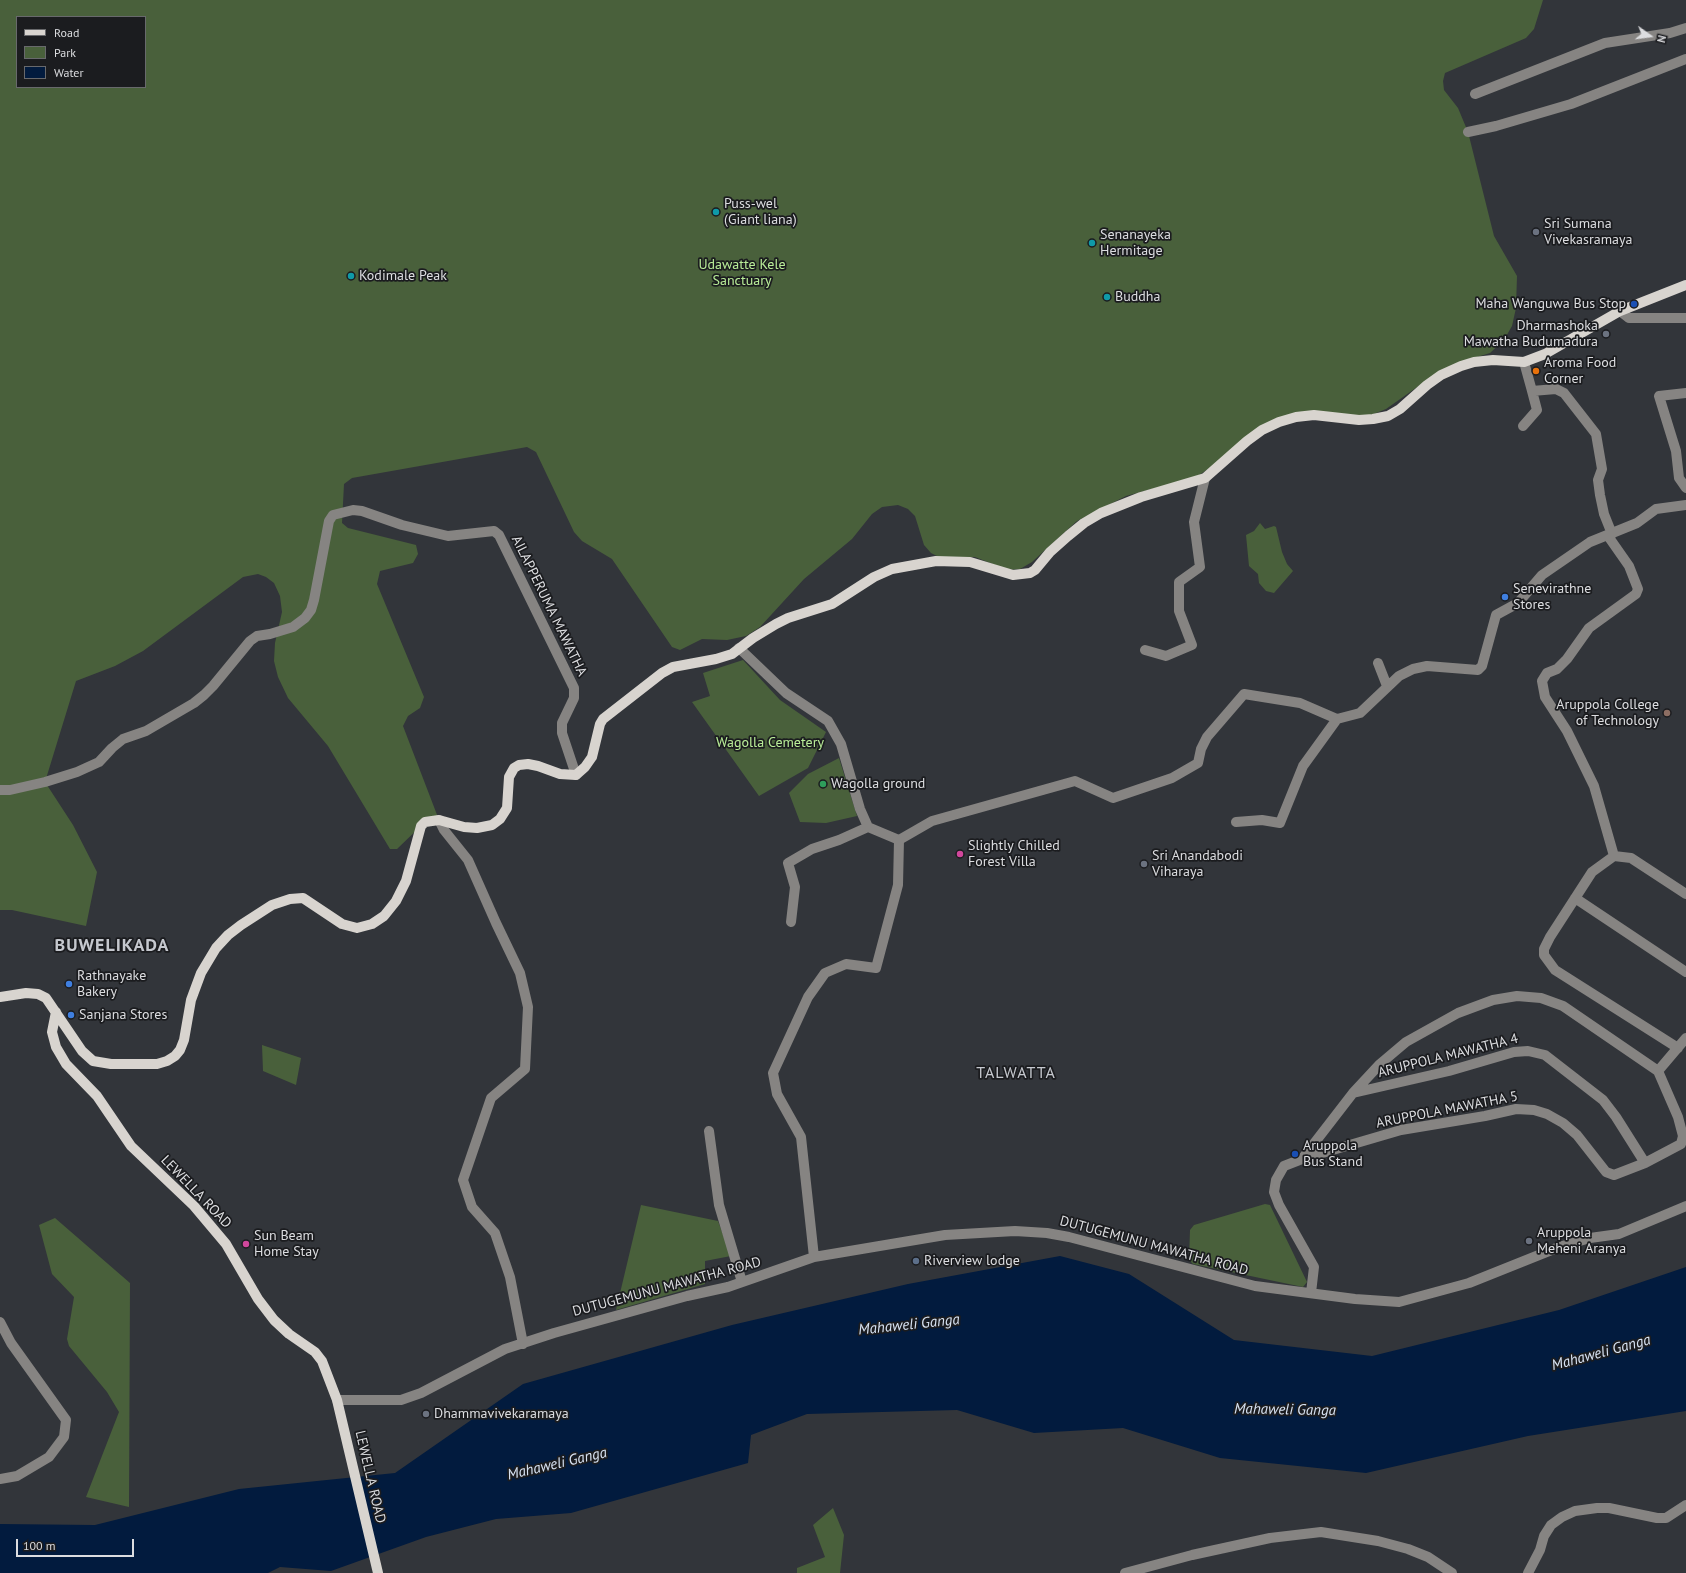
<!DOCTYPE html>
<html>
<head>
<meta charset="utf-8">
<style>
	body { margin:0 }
	#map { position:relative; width:1686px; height:1573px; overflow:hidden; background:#32353a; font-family:"PT Sans",sans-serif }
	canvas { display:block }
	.legend { position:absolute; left:16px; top:16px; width:130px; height:72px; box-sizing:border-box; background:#1b1c1f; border:1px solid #68696c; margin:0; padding:5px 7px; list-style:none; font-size:12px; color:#dcdde0 }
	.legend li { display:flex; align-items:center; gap:8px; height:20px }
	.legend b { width:20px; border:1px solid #68696c }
	.north { position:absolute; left:1630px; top:16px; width:40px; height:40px; -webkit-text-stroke:3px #1b1c1f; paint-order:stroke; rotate:104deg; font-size:11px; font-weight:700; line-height:16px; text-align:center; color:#dcdde0 }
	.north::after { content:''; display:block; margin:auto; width:14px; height:18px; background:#dcdde0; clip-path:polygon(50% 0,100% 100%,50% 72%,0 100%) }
	.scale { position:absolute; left:16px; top:1539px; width:118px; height:18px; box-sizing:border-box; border:2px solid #dcdde0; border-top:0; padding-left:5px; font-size:12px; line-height:14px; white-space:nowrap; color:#dcdde0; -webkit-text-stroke:3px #1b1c1f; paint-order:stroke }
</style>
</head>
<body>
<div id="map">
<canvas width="1686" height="1573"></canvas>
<ul class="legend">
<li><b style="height:5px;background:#d8d4cf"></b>Road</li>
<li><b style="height:11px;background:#49603b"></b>Park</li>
<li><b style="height:11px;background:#021b3e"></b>Water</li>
</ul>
<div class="north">N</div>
<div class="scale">100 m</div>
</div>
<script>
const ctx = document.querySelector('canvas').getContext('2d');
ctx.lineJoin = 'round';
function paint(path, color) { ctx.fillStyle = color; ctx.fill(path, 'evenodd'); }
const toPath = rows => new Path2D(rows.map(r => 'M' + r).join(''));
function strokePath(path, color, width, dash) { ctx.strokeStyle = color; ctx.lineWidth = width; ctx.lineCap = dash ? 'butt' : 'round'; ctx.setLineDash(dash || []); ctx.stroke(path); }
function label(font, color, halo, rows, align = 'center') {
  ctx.font = font + ' "PT Sans",sans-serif'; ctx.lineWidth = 3.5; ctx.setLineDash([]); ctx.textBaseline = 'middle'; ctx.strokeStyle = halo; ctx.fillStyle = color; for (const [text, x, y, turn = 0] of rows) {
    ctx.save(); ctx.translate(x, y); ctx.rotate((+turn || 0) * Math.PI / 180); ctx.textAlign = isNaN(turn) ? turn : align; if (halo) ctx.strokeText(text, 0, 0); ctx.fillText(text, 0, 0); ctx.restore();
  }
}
paint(toPath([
	[0,0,1543,0,1534,29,1526,38,1445,73,1443,81,1444,90,1458,108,1468,132,1494,236,1517,276,1516,308,1512,326,1504,340,1490,353,1471,359,1430,378,1386,409,1359,420,1314,415,1279,422,1190,481,1167,485,1126,496,1077,521,1032,562,1020,569,1008,570,975,557,939,557,931,553,924,545,915,516,908,509,898,505,882,507,872,514,852,539,804,579,760,627,746,636,727,640,702,639,680,650,672,647,612,559,582,541,574,532,536,452,527,447,352,478,344,484,342,523,348,528,416,545,418,554,413,563,380,571,377,584,424,697,420,708,408,716,403,726,439,820,425,822,397,849,390,849,328,746,288,698,278,677,274,661,275,643,282,612,280,596,274,583,266,577,258,574,243,577,143,651,115,666,76,681,45,782,73,825,97,872,86,926,12,910,0,910],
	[17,17,145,17,145,87,17,87],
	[1260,523,1265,529,1274,526,1276,527,1282,552,1287,564,1293,571,1274,593,1266,591,1259,583,1258,574,1249,566,1246,535,1254,531],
	[743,660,780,700,826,732,808,768,759,796,692,702,710,696,703,673],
	[839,758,857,816,826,823,800,822,789,793,808,774],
	[262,1045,301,1058,296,1085,263,1071],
	[1265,1204,1270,1205,1307,1282,1303,1287,1193,1264,1189,1260,1190,1230,1194,1225],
	[641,1205,718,1221,731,1256,705,1261,705,1284,616,1310],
	[55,1218,130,1283,129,1507,86,1497,119,1412,107,1392,69,1346,67,1339,74,1297,52,1274,39,1225],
	[833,1508,844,1535,840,1573,797,1573,797,1568,825,1557,813,1525]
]), '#49603b');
paint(toPath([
	[1060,1256,1129,1274,1234,1340,1372,1356,1559,1310,1686,1267,1686,1411,1528,1436,1366,1473,1220,1458,1123,1428,1034,1433,957,1410,807,1414,751,1435,748,1463,571,1513,496,1519,426,1537,331,1571,280,1567,268,1573,0,1573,0,1524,95,1525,239,1489,395,1473,523,1384,732,1325,908,1284]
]), '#021b3e');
strokePath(toPath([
	[1475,94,1605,43,1670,33,1686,28],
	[1468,132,1496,126,1571,104,1686,59],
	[1620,311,1629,318,1686,318],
	[1524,362,1532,391,1556,389,1564,393,1596,434,1602,469,1598,480,1600,495,1604,514,1612,534],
	[1686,393,1659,396,1676,451,1679,478,1686,488],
	[1523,426,1537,410,1532,391],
	[1608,536,1629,566,1638,589,1636,594,1589,628,1567,659,1557,669,1547,673,1542,681,1545,697,1567,731,1594,786,1614,856],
	[739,648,786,693,828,721,841,744,860,809,868,827,899,840,898,885,876,968,846,964,825,973,808,997,773,1073,777,1094,801,1137,814,1257],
	[1145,650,1166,656,1192,645,1179,611,1179,582,1200,567,1194,522,1205,478],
	[1378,663,1387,686],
	[0,790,10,790,45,782,77,772,99,762,112,748,123,739,146,731,194,703,204,695,213,686,250,641,257,636,270,634,293,627,305,618,311,610,314,600,329,521,333,515,353,510,362,511,402,525,448,536,494,531,499,535,574,688,574,698,562,723,562,733,576,775],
	[439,820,444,830,468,860,496,923,520,973,528,1007,525,1069,491,1098,463,1180,472,1207,495,1233,510,1277,523,1344],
	[1236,822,1262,820,1280,823,1303,766,1337,719,1360,713,1399,676,1413,669,1427,666,1478,670,1482,666,1496,615,1518,603,1542,575,1590,542,1637,523,1656,509,1686,505],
	[899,840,932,821,1075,781,1113,798,1172,778,1198,763,1201,749,1207,737,1244,694,1300,703,1337,719],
	[1575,898,1686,972],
	[791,922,795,887,788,863,812,849,839,840,868,827],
	[1678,1048,1555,970,1544,955,1544,949,1550,937,1592,872,1614,856,1631,858,1686,894],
	[1658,1071,1686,1038],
	[1353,1093,1449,1071,1514,1052,1528,1051,1545,1055,1603,1100,1616,1117,1645,1163],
	[709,1131,719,1205,742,1282],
	[1302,1159,1401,1130,1485,1116,1516,1109,1534,1110,1547,1114,1563,1123,1577,1135,1606,1172,1614,1175,1645,1163,1681,1144,1683,1136,1678,1117,1658,1071],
	[1311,1293,1314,1267,1279,1205,1274,1192,1276,1180,1284,1166,1302,1159,1353,1093,1380,1064,1406,1042,1458,1013,1493,1000,1517,996,1541,998,1563,1006,1658,1071],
	[0,1322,11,1343,66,1420,64,1437,49,1457,17,1476,0,1479],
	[337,1400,401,1400,421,1393,505,1349,554,1333,687,1296,728,1287,814,1257,945,1235,1015,1231,1047,1233,1069,1237,1255,1286,1355,1299,1399,1302,1469,1283,1559,1247,1590,1238,1619,1234,1686,1206],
	[1125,1573,1192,1555,1270,1538,1321,1532,1378,1541,1408,1549,1428,1557,1452,1573],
	[1528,1573,1540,1550,1544,1536,1551,1525,1562,1517,1575,1511,1597,1508,1609,1508,1657,1518,1666,1518,1686,1505]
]), '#868482', 10);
strokePath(toPath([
	[0,997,26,993,38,994,46,998,82,1051,93,1061,111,1064,157,1064,167,1061,175,1056,180,1050,184,1040,191,1000,201,973,216,948,228,935,241,925,272,905,290,899,303,898,342,924,357,928,372,924,384,916,396,901,406,881,421,826,425,822,439,820,464,827,477,828,492,825,500,819,507,808,509,777,514,768,519,765,528,764,538,766,560,774,576,775,585,767,592,757,600,724,603,719,662,673,673,667,716,659,732,654,753,638,776,624,788,618,832,604,874,577,892,569,936,561,970,562,1013,575,1030,573,1035,570,1050,552,1068,536,1084,523,1101,513,1141,497,1205,478,1247,441,1262,430,1279,422,1296,417,1314,415,1359,420,1373,419,1388,416,1400,409,1427,385,1441,375,1461,366,1474,362,1493,360,1524,362,1545,354,1620,311,1686,285],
	[56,1012,52,1032,56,1047,66,1064,97,1096,131,1146,194,1206,226,1244,258,1299,274,1320,289,1334,315,1352,322,1361,337,1400,378,1573]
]), '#d8d4cf', 10);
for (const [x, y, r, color] of [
	[716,212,4,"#0f9aa8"],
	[1536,232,4,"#6b7280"],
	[1092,243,4,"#0f9aa8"],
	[351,276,4,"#0f9aa8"],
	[1107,297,4,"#0f9aa8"],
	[1634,304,4,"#1a4fb4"],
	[1606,334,4,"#6b7280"],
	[1536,371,4,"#e8710a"],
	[1505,597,4,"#3f7fe0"],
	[1667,713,4,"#8d6e63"],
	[823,784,4,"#2e9e5b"],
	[960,854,4,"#d1479c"],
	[1144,864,4,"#6b7280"],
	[69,984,4,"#3f7fe0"],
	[71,1015,4,"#3f7fe0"],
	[1295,1154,4,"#1a4fb4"],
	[1529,1241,4,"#6b7280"],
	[246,1244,4,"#d1479c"],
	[916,1261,4,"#5c6f8a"],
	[426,1414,4,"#6b7280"]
]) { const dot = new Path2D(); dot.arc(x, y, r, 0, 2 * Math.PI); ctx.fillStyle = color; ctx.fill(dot); strokePath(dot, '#1b1c1f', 1.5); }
label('14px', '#dcdde0', '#1b1c1f', [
	["Puss-wel",724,204],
	["(Giant liana)",724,220],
	["Sri Sumana",1544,224],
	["Vivekasramaya",1544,240],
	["Senanayeka",1100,235],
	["Hermitage",1100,251],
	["Kodimale Peak",359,276],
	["Buddha",1115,297],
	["Maha Wanguwa Bus Stop",1626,304,"right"],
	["Dharmashoka",1598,326,"right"],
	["Mawatha Budumadura",1598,342,"right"],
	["Aroma Food",1544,363],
	["Corner",1544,379],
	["Senevirathne",1513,589],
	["Stores",1513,605],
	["Aruppola College",1659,705,"right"],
	["of Technology",1659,721,"right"],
	["Wagolla ground",831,784],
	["Slightly Chilled",968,846],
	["Forest Villa",968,862],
	["Sri Anandabodi",1152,856],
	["Viharaya",1152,872],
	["Rathnayake",77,976],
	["Bakery",77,992],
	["Sanjana Stores",79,1015],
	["Aruppola",1303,1146],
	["Bus Stand",1303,1162],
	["Aruppola",1537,1233],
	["Meheni Aranya",1537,1249],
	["Sun Beam",254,1236],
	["Home Stay",254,1252],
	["Riverview lodge",924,1261],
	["Dhammavivekaramaya",434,1414]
], 'left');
label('14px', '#b9ed98', '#1b1c1f', [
	["Udawatte Kele",742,265],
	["Sanctuary",742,281],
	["Wagolla Cemetery",770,743]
]);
label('14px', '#dcdde0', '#1b1c1f', [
	["AILAPPERUMA MAWATHA",549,606,64],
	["ARUPPOLA MAWATHA 4",1448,1056,-14],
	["ARUPPOLA MAWATHA 5",1447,1110,-11],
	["LEWELLA ROAD",196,1192,46],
	["DUTUGEMUNU MAWATHA ROAD",1154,1246,15],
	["DUTUGEMUNU MAWATHA ROAD",667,1287,-15],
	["LEWELLA ROAD",370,1477,77]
]);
label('italic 15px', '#d8e3f3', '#1b1c1f', [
	["Mahaweli Ganga",909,1325,-6],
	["Mahaweli Ganga",1601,1353,-15],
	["Mahaweli Ganga",1285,1410,1],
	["Mahaweli Ganga",557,1464,-13]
]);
ctx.letterSpacing = '1px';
label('16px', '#c5c8ce', '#1b1c1f', [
	["TALWATTA",1016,1073]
]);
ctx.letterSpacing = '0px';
ctx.letterSpacing = '1px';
label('bold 18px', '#c5c8ce', '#1b1c1f', [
	["BUWELIKADA",112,946]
]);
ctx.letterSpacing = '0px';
</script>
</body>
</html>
